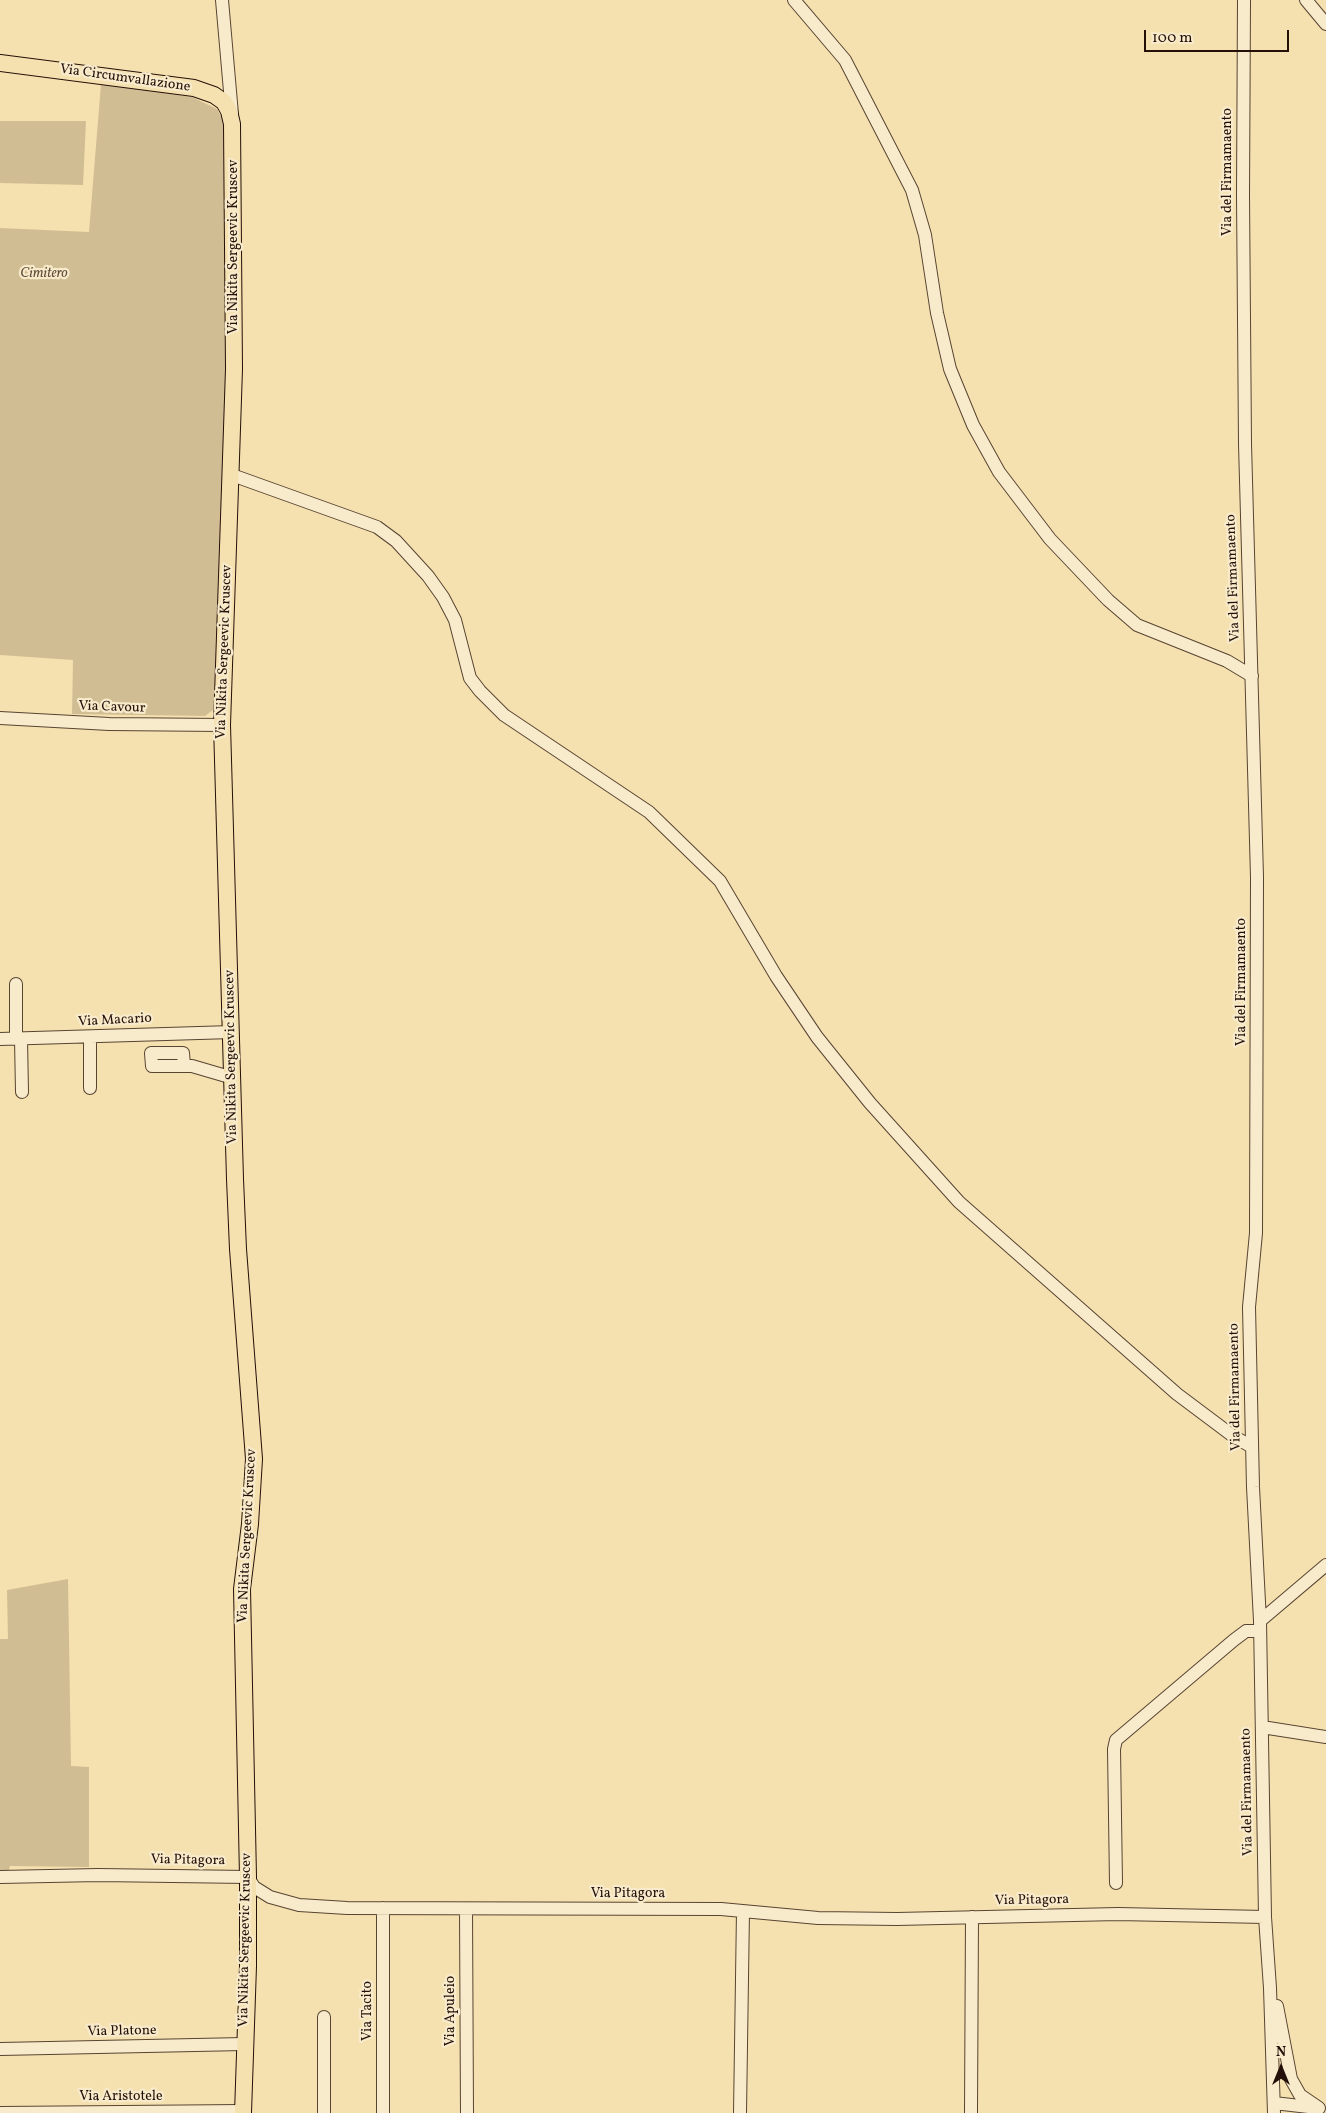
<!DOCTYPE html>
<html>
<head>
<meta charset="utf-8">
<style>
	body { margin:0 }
	#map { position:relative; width:1326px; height:2113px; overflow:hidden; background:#f5e0af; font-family:Vollkorn,serif }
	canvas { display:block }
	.north { position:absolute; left:1256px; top:2043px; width:50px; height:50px; -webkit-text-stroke:4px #f8ebcb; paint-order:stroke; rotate:0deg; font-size:14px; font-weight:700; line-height:20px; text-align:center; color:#241009 }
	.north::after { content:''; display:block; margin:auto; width:18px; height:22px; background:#241009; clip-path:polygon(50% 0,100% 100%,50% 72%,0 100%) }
	.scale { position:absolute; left:1144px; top:30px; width:145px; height:22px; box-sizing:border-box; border:2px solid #241009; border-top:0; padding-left:6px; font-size:15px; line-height:18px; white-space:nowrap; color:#241009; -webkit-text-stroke:4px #f8ebcb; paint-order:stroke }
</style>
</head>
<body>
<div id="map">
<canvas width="1326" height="2113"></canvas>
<div class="north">N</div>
<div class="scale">100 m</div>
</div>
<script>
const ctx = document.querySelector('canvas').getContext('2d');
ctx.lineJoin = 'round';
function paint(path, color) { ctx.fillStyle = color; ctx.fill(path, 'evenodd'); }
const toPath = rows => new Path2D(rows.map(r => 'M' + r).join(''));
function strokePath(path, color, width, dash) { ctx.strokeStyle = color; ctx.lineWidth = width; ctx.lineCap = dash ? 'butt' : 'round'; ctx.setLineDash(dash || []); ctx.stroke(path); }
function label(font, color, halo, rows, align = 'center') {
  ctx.font = font + ' Vollkorn,serif'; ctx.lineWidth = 4.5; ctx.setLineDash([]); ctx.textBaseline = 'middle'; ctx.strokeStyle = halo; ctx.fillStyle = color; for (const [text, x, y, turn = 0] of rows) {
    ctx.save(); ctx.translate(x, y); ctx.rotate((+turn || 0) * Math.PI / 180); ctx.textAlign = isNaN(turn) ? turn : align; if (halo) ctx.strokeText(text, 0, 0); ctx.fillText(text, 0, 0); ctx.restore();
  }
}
paint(toPath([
	[101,84,192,97,217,109,228,129,226,474,217,707,205,716,72,714,73,660,0,655,0,228,89,232],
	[0,121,86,121,83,185,0,183],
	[68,1579,71,1766,89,1767,89,1867,10,1866,9,1870,0,1870,0,1639,8,1639,7,1590]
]), '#d1bd93');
const minor = toPath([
	[222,0,232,114],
	[794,0,845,60,912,190,925,235,937,313,950,369,973,425,999,472,1050,539,1108,600,1137,625,1227,661,1252,676],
	[1244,0,1243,195,1245,444,1257,877,1256,1233,1249,1307,1253,1487,1260,1621,1265,1917,1270,1988,1274,2113],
	[1306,0,1326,24],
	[232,475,377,527,396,541,428,576,443,597,455,620,470,678,480,691,504,715,649,812,720,881,776,976,817,1037,870,1103,959,1202,1177,1394,1233,1436,1252,1447],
	[0,718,109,724,222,725],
	[16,984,16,1039],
	[90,1038,90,1088],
	[0,1039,232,1032],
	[21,1039,22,1092],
	[184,1065,183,1053,151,1053,152,1066,192,1066,233,1078],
	[1260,1621,1326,1565],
	[1262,1727,1326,1737],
	[0,1877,98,1875,248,1877,254,1887,270,1897,299,1905,347,1908,721,1909,818,1918,897,1919,1118,1914,1265,1917],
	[1116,1883,1114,1749,1116,1740,1234,1640,1246,1631,1260,1631],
	[383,1908,383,2113],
	[466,1909,467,2113],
	[1277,2006,1291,2079,1300,2095,1319,2108],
	[0,2049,244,2044],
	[1274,2103,1317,2108],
	[0,2113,243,2111],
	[324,2113,324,2017],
	[740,2113,743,1911],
	[971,2113,972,1917]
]);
const major = toPath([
	[0,63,194,88,214,95,224,102,229,111,232,124,234,369,222,725,235,1179,238,1249,254,1459,250,1524,242,1589,248,1877,248,1966,243,2113]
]);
strokePath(minor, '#584432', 14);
strokePath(major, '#241009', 18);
strokePath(minor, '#f8ebcb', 12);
strokePath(major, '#f5e0af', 16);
label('14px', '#241009', '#f8ebcb', [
	["Via Circumvallazione",125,79,8],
	["Via del Firmamaento",1228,172,-90],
	["Via Nikita Sergeevic Kruscev",234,247,-90],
	["Via del Firmamaento",1234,578,-92],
	["Via Nikita Sergeevic Kruscev",225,652,-88],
	["Via Cavour",112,708,2],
	["Via del Firmamaento",1242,982,-90],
	["Via Macario",115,1021,-3],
	["Via Nikita Sergeevic Kruscev",232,1057,-91],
	["Via del Firmamaento",1236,1387,-91],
	["Via Nikita Sergeevic Kruscev",248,1536,-87],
	["Via del Firmamaento",1248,1792,-91],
	["Via Pitagora",188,1861,1],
	["Via Pitagora",628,1894],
	["Via Pitagora",1032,1901,-1],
	["Via Nikita Sergeevic Kruscev",246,1940,-89],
	["Via Tacito",368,2011,-90],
	["Via Apuleio",451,2011,-90],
	["Via Platone",122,2032,-1],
	["Via Aristotele",121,2097]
]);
label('italic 14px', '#614d39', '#f8ebcb', [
	["Cimitero",44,274]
]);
</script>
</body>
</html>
